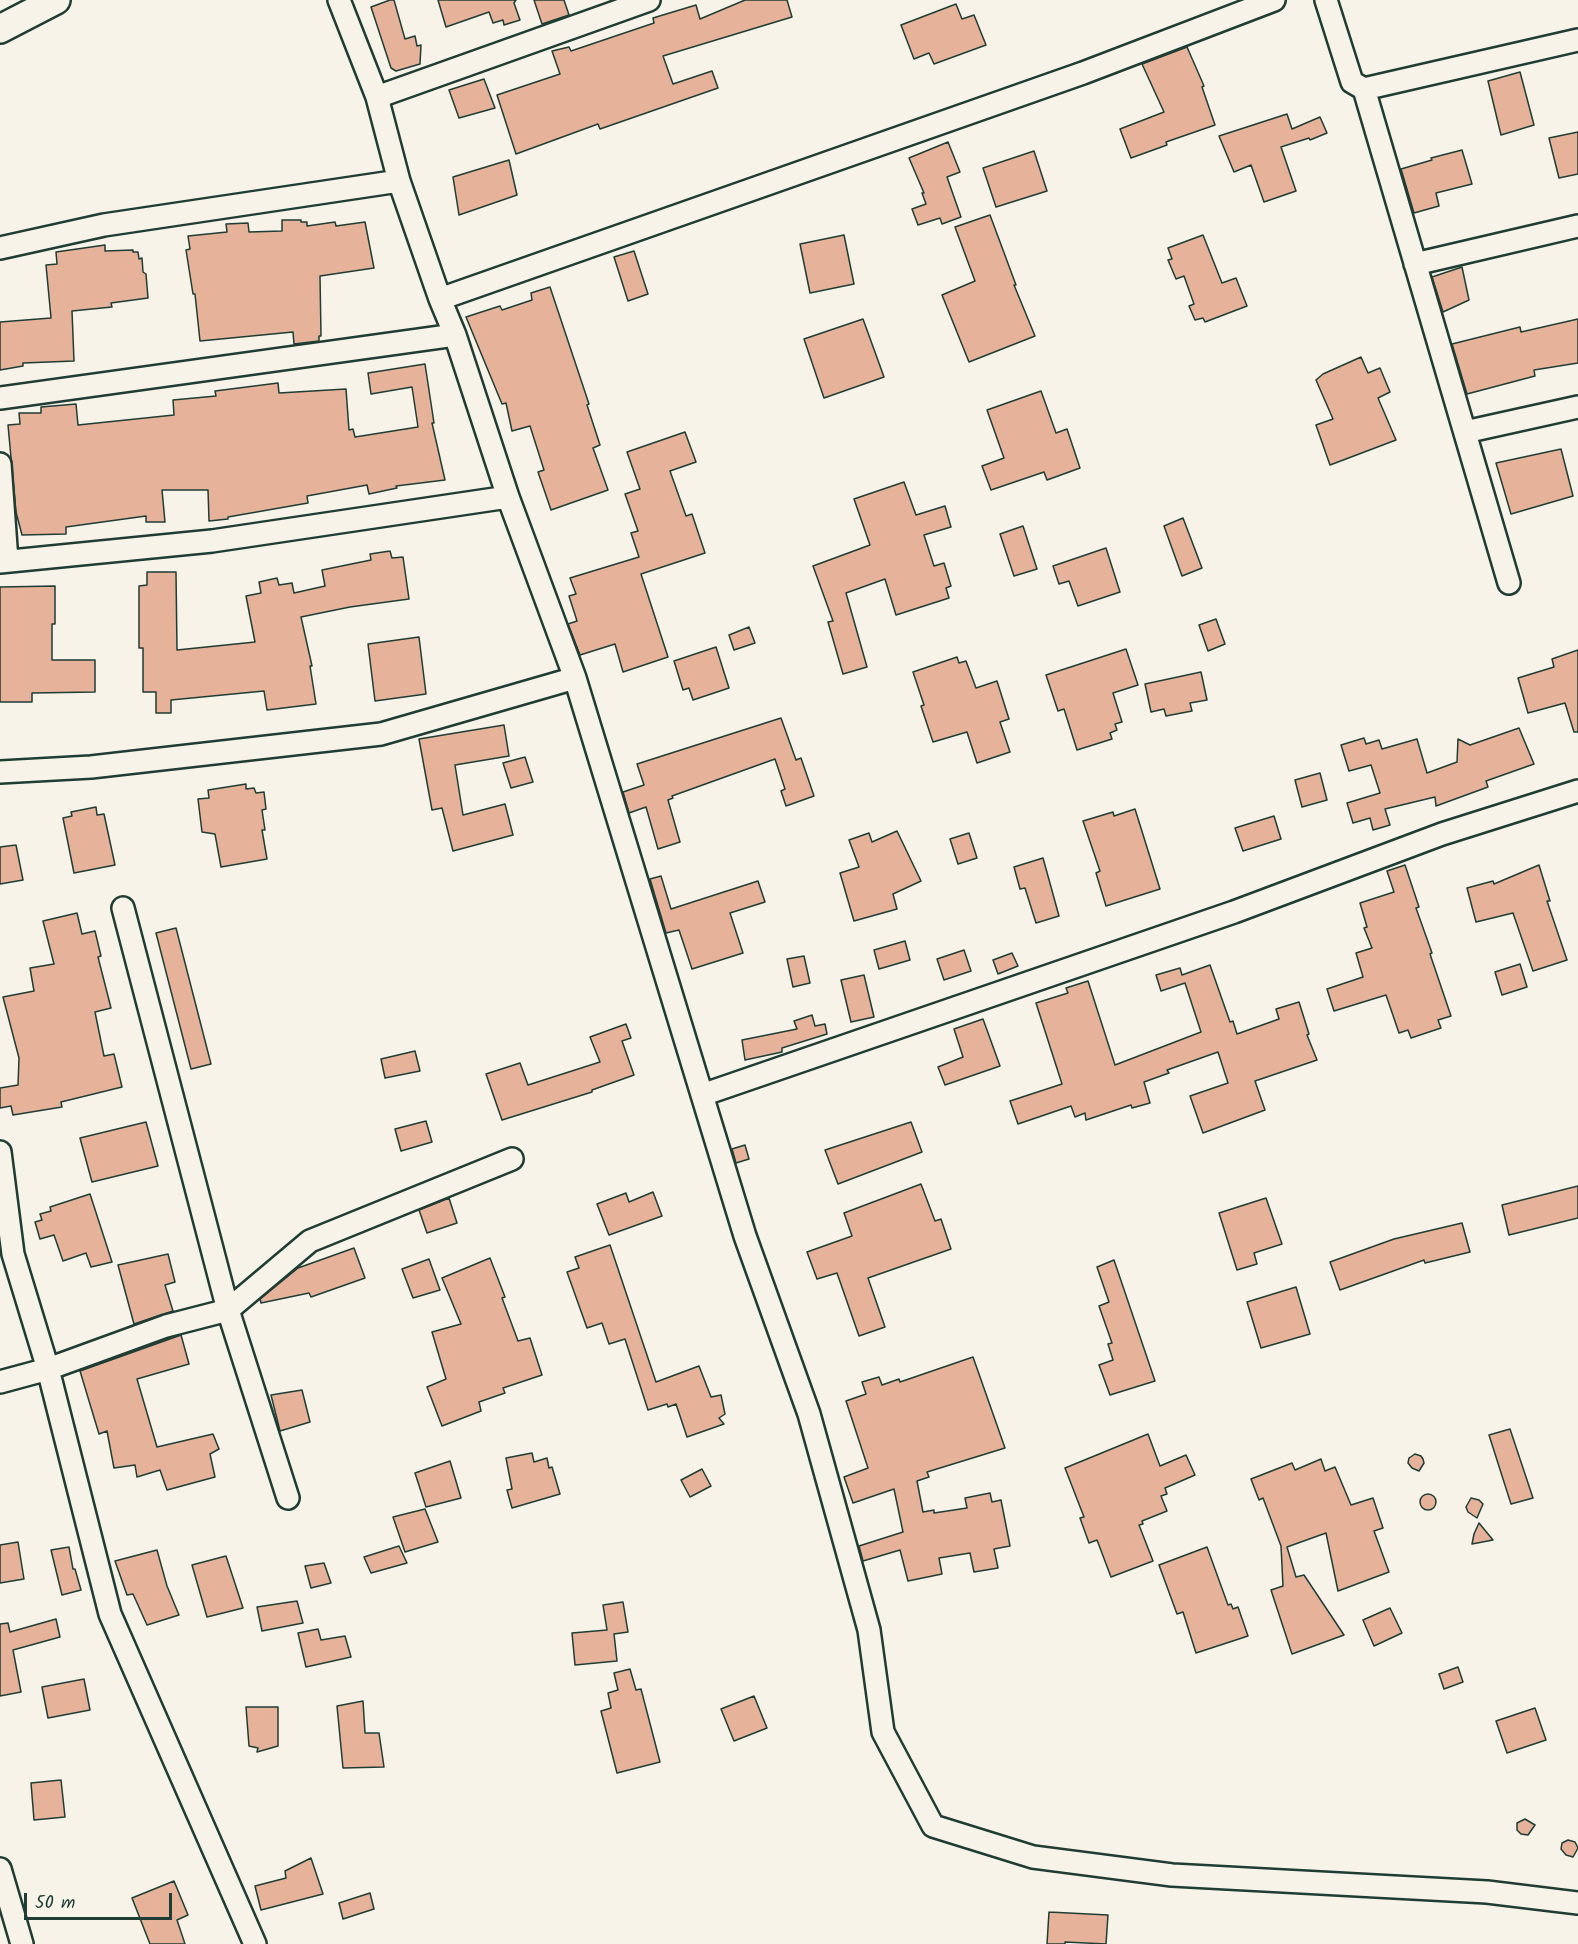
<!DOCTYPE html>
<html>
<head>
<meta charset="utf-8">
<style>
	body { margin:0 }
	#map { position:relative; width:1578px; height:1944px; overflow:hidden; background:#f7f3e8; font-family:Kalam,sans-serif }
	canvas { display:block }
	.scale { position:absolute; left:24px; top:1893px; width:148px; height:27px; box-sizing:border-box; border:3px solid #1f3d34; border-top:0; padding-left:8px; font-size:18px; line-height:21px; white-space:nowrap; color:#1f3d34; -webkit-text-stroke:4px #f7f3e8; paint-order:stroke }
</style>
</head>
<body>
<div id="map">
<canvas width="1578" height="1944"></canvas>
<div class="scale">50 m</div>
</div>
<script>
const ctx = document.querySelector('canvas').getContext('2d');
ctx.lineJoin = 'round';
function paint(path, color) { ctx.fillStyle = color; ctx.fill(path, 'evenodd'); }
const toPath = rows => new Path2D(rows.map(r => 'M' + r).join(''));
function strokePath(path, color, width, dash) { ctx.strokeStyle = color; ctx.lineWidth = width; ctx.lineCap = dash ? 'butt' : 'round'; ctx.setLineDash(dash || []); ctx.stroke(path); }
const building = toPath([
	[390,0,394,0,405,39,415,36,417,46,421,45,420,64,396,71,391,68,371,7,390,0],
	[438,0,516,0,514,3,520,20,504,25,503,20,493,23,489,12,446,27,438,0],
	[534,0,564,0,569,15,542,24,534,0],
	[745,0,787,0,792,17,663,56,673,84,712,71,718,88,600,129,598,124,516,154,497,95,560,74,552,51,569,47,571,51,654,23,653,18,696,5,700,19,745,0],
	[956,4,962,19,974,15,986,45,934,64,929,53,914,59,901,25,956,4],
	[1187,47,1204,86,1202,87,1215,125,1166,142,1167,145,1131,158,1120,129,1164,112,1142,64,1187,47],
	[1520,72,1534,125,1501,135,1488,81,1520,72],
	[484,79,495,108,459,118,449,90,484,79],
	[1287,114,1292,129,1320,117,1327,133,1310,140,1309,138,1281,147,1296,191,1264,202,1251,165,1234,172,1219,136,1287,114],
	[1578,132,1578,174,1559,178,1549,138,1578,132],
	[948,142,960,172,947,177,961,217,942,224,940,218,918,225,912,209,926,204,922,193,924,193,909,158,948,142],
	[1462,150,1472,184,1436,193,1439,206,1414,213,1401,169,1432,160,1431,158,1462,150],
	[1034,151,1047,191,996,207,983,168,1034,151],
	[509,160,517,195,459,215,453,177,509,160],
	[990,215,1016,285,1014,285,1035,336,969,362,942,295,975,281,955,227,990,215],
	[282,220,301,220,301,222,307,222,307,226,335,222,336,226,365,222,374,268,320,276,321,336,319,336,319,341,294,344,293,332,200,341,195,294,193,294,186,250,190,249,188,236,227,232,226,224,248,223,249,232,282,231,282,220],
	[844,235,854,284,810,293,800,244,844,235],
	[1203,235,1222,283,1236,278,1247,306,1205,322,1203,318,1195,320,1189,306,1194,304,1184,276,1176,279,1168,260,1172,259,1168,248,1203,235],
	[105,245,105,251,133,250,133,252,138,252,139,259,142,258,143,272,146,274,148,298,111,303,112,307,72,311,74,361,23,363,23,366,0,370,0,322,51,318,46,265,57,264,56,252,105,245],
	[634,251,648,294,628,301,614,257,634,251],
	[1462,267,1469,300,1443,312,1432,277,1462,267],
	[550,287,589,404,587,405,600,445,593,448,608,490,551,510,538,472,544,470,530,426,512,431,506,403,502,404,466,317,500,306,502,310,532,300,531,293,550,287],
	[863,319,884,377,824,398,804,339,863,319],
	[1578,319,1578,363,1534,370,1535,376,1467,394,1452,344,1520,327,1521,332,1578,319],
	[1361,357,1368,373,1380,368,1390,392,1378,398,1396,440,1330,465,1316,425,1333,419,1316,380,1323,374,1361,357],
	[425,364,434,423,432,423,445,480,396,486,397,488,369,494,367,485,307,496,308,503,228,517,228,519,209,521,208,490,162,490,165,522,146,522,146,516,66,527,66,534,22,535,16,512,8,425,20,424,19,413,41,413,41,407,76,404,78,425,174,415,173,400,216,396,215,391,278,383,279,393,346,389,349,430,353,429,355,437,418,427,412,387,371,394,368,373,425,364],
	[1041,391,1056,433,1067,429,1080,468,1047,480,1044,472,991,490,982,466,1004,458,987,410,1041,391],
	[685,432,696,462,670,471,686,516,692,514,705,553,641,574,668,657,623,672,615,644,580,655,568,624,577,621,569,596,576,594,570,578,639,557,631,533,638,531,625,494,640,489,627,452,685,432],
	[1561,449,1573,496,1511,514,1496,463,1561,449],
	[904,482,916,515,945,506,951,527,924,535,934,566,944,563,951,586,946,588,949,598,896,615,885,579,846,593,867,667,843,674,828,622,833,621,813,566,870,545,854,499,904,482],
	[1183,518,1202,568,1182,576,1164,526,1183,518],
	[1023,526,1037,569,1014,576,1000,534,1023,526],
	[1106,548,1120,592,1078,606,1069,581,1059,584,1053,566,1106,548],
	[390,551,392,558,403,557,409,599,350,607,301,617,312,666,310,666,316,704,267,710,264,691,171,700,171,713,156,713,156,692,143,692,143,648,139,648,139,586,147,585,147,572,176,572,177,650,255,642,246,596,261,593,259,582,277,578,279,585,292,583,294,593,325,586,322,570,371,560,370,554,390,551],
	[55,586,55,624,52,624,52,660,95,660,95,692,32,693,32,702,0,702,0,587,55,586],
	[1216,619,1225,644,1208,651,1199,625,1216,619],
	[749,627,755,643,734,650,729,635,749,627],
	[419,637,426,694,375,701,368,644,419,637],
	[716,647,729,688,693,700,689,688,683,690,674,661,716,647],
	[1126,649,1138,685,1113,693,1122,722,1115,724,1117,730,1110,733,1112,739,1077,750,1064,709,1058,711,1046,675,1126,649],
	[1578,650,1578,732,1574,732,1565,703,1528,713,1518,678,1554,667,1552,659,1578,650],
	[957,657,959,663,966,661,976,688,997,681,1009,719,1000,722,1010,752,977,763,967,732,933,742,921,706,924,705,913,672,957,657],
	[1201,672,1207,700,1190,703,1192,711,1166,716,1164,709,1151,712,1145,684,1201,672],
	[781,718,796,760,801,758,814,796,786,806,781,791,785,789,775,759,672,796,673,798,668,800,680,842,658,849,646,807,629,813,623,792,644,785,637,764,781,718],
	[504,725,509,756,455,765,463,815,505,804,513,835,453,851,442,808,432,810,419,739,504,725],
	[1519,728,1534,764,1486,781,1488,787,1436,806,1435,797,1385,809,1390,825,1373,830,1370,818,1353,823,1347,803,1380,793,1371,765,1349,771,1341,745,1364,738,1366,744,1379,740,1382,749,1417,739,1427,773,1457,762,1458,739,1470,745,1519,728],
	[525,757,533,782,511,788,503,763,525,757],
	[1320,773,1327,800,1302,807,1295,780,1320,773],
	[246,784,246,789,254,788,256,793,264,792,266,809,262,810,265,830,262,830,267,859,221,867,215,834,202,832,198,799,209,798,208,790,246,784],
	[96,807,97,815,104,814,115,865,74,873,63,818,72,816,71,812,96,807],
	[1135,809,1160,889,1106,906,1096,873,1100,871,1083,821,1113,812,1114,816,1135,809],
	[1274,816,1281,839,1243,851,1235,828,1274,816],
	[897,831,921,881,893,894,897,909,854,921,840,873,859,867,849,840,869,833,872,842,897,831],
	[969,833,977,858,958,864,950,839,969,833],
	[16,845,23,880,0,884,0,847,16,845],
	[1043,858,1059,916,1036,923,1025,888,1020,889,1014,867,1043,858],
	[1405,865,1419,907,1416,908,1432,953,1430,954,1451,1016,1438,1020,1441,1028,1411,1038,1408,1030,1399,1033,1386,995,1334,1011,1327,989,1363,977,1356,953,1372,948,1364,928,1367,927,1360,903,1394,892,1387,871,1405,865],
	[1539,865,1550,901,1547,901,1567,960,1533,971,1513,913,1476,922,1467,888,1493,881,1494,884,1539,865],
	[661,876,671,909,758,881,765,902,730,913,743,953,692,969,679,930,666,933,650,879,661,876],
	[77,913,82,934,95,931,101,956,98,957,111,1008,95,1012,104,1056,114,1054,122,1087,61,1102,62,1107,13,1115,11,1106,0,1108,0,1088,18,1085,19,1058,3,997,34,991,30,968,54,964,43,921,77,913],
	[176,928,211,1064,191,1069,156,933,176,928],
	[905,941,910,960,879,969,874,950,905,941],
	[964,950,971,971,944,980,937,959,964,950],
	[1012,953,1018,966,998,974,993,960,1012,953],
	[804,956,810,983,793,987,787,959,804,956],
	[1520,964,1527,987,1502,995,1495,972,1520,964],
	[1210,965,1230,1022,1233,1021,1237,1034,1279,1019,1276,1009,1299,1002,1309,1034,1307,1035,1317,1060,1255,1081,1265,1110,1203,1133,1190,1096,1228,1083,1218,1052,1167,1070,1169,1073,1144,1082,1150,1103,1132,1108,1131,1105,1086,1120,1085,1113,1075,1117,1071,1106,1018,1124,1010,1101,1062,1084,1036,1003,1068,993,1066,988,1088,981,1115,1065,1201,1032,1185,983,1161,991,1156,975,1180,968,1182,975,1210,965],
	[864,975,874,1017,851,1022,841,980,864,975],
	[812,1015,815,1026,825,1024,827,1034,782,1048,782,1052,745,1060,742,1040,797,1029,794,1021,812,1015],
	[983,1019,1000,1066,945,1085,938,1067,963,1057,954,1029,983,1019],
	[626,1024,631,1038,622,1041,634,1075,592,1090,592,1092,502,1120,486,1074,520,1063,528,1085,600,1062,590,1037,626,1024],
	[415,1051,420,1071,385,1078,381,1059,415,1051],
	[426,1121,432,1142,401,1151,395,1129,426,1121],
	[146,1122,158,1166,92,1182,80,1138,146,1122],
	[911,1122,922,1152,838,1184,825,1150,911,1122],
	[745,1145,749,1159,736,1163,732,1149,745,1145],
	[921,1184,935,1221,941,1219,951,1249,868,1278,885,1327,859,1336,837,1273,817,1279,807,1252,852,1236,844,1213,921,1184],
	[1578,1186,1578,1218,1509,1235,1502,1205,1578,1186],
	[653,1192,662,1216,609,1235,597,1204,626,1193,629,1202,653,1192],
	[90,1194,112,1262,91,1267,86,1253,63,1261,54,1235,40,1239,35,1222,42,1220,40,1214,51,1211,50,1207,90,1194],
	[449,1198,457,1223,427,1233,419,1210,449,1198],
	[1266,1198,1282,1244,1254,1253,1257,1264,1237,1270,1219,1213,1266,1198],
	[1462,1223,1470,1252,1425,1263,1424,1260,1340,1290,1330,1262,1394,1239,1462,1223],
	[610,1245,656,1382,699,1366,711,1397,721,1395,725,1414,719,1418,724,1424,687,1437,676,1404,668,1407,667,1404,648,1410,625,1339,609,1344,602,1323,587,1328,567,1272,579,1268,575,1257,610,1245],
	[354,1248,365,1278,311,1297,309,1293,261,1303,260,1299,298,1268,354,1248],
	[168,1254,175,1282,165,1285,173,1311,134,1324,118,1265,168,1254],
	[490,1258,505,1297,502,1298,518,1341,530,1338,542,1375,503,1388,505,1393,479,1402,481,1411,442,1426,427,1387,446,1379,432,1332,461,1324,442,1278,490,1258],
	[429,1259,440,1290,413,1298,402,1269,429,1259],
	[1114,1260,1155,1381,1110,1395,1099,1365,1113,1360,1108,1344,1112,1343,1099,1306,1109,1302,1097,1267,1114,1260],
	[1296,1287,1310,1334,1261,1348,1247,1302,1296,1287],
	[181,1335,189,1364,137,1379,157,1447,213,1434,219,1449,210,1454,215,1477,167,1490,160,1470,137,1477,135,1465,114,1468,107,1431,99,1434,80,1371,181,1335],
	[973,1357,1005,1448,927,1472,929,1477,917,1481,923,1512,934,1510,934,1513,967,1508,965,1498,990,1493,992,1502,1001,1500,1010,1546,994,1549,998,1568,974,1572,970,1553,939,1558,942,1574,908,1581,900,1550,863,1561,859,1546,903,1532,894,1489,853,1503,844,1477,868,1468,846,1401,866,1394,862,1382,879,1377,882,1385,899,1379,900,1382,973,1357],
	[302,1390,310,1422,280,1431,271,1395,302,1390],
	[1510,1429,1533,1498,1511,1504,1489,1435,1510,1429],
	[1148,1434,1160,1466,1186,1455,1195,1475,1165,1488,1167,1494,1161,1496,1167,1511,1142,1521,1143,1524,1139,1525,1153,1561,1111,1577,1097,1540,1089,1543,1080,1518,1084,1517,1065,1468,1148,1434],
	[532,1453,534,1462,547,1458,549,1468,552,1467,560,1494,512,1508,507,1490,512,1489,506,1458,532,1453],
	[1415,1454,1421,1456,1423,1459,1424,1463,1419,1471,1412,1468,1408,1463,1409,1458,1415,1454],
	[1321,1459,1325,1471,1335,1467,1351,1505,1373,1498,1383,1528,1374,1531,1389,1572,1338,1591,1326,1533,1287,1547,1296,1577,1304,1575,1344,1635,1292,1654,1271,1590,1283,1586,1281,1546,1263,1498,1259,1500,1251,1479,1292,1463,1295,1470,1321,1459],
	[450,1461,461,1498,426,1507,415,1473,450,1461],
	[702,1469,711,1486,690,1497,681,1480,702,1469],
	'1420 1502a8 8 0 1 1 16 0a8 8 0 1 1-16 0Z',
	[1471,1498,1479,1500,1483,1504,1477,1518,1468,1512,1466,1507,1471,1498],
	[425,1509,438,1542,405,1552,393,1517,425,1509],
	[1479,1523,1493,1540,1472,1544,1474,1534,1479,1523],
	[18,1542,24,1579,0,1583,0,1545,18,1542],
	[399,1546,407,1563,371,1573,364,1557,399,1546],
	[69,1547,73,1569,75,1569,81,1590,62,1595,51,1550,69,1547],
	[1207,1547,1228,1605,1231,1604,1233,1609,1238,1607,1248,1636,1196,1653,1183,1612,1177,1614,1159,1565,1207,1547],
	[157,1550,167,1586,179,1615,147,1625,133,1594,127,1595,115,1561,157,1550],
	[226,1556,243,1608,207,1617,192,1565,226,1556],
	[324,1563,331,1583,311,1588,305,1566,324,1563],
	[297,1601,303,1623,262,1631,257,1607,297,1601],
	[623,1602,628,1632,614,1634,617,1661,575,1665,572,1633,607,1630,603,1605,623,1602],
	[1390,1608,1402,1633,1374,1646,1363,1620,1390,1608],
	[56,1619,60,1637,13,1650,21,1692,0,1696,0,1624,8,1623,10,1632,56,1619],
	[318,1629,321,1640,345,1636,351,1657,306,1667,298,1633,318,1629],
	[1458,1667,1463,1682,1444,1689,1439,1674,1458,1667],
	[630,1669,636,1690,641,1689,660,1762,617,1773,601,1711,611,1708,608,1693,618,1690,614,1673,630,1669],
	[84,1679,90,1710,48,1718,42,1687,84,1679],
	[754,1696,767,1728,734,1741,721,1709,754,1696],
	[363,1701,365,1733,379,1733,384,1767,343,1768,337,1706,363,1701],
	[246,1707,278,1707,278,1746,257,1752,258,1748,249,1746,246,1707],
	[1535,1708,1546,1740,1507,1753,1496,1721,1535,1708],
	[61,1780,65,1817,34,1820,31,1783,61,1780],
	[1525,1819,1535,1825,1528,1835,1521,1834,1517,1830,1517,1823,1525,1819],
	[1568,1840,1575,1842,1578,1848,1573,1857,1566,1855,1561,1849,1562,1843,1568,1840],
	[311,1858,323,1894,261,1910,255,1886,286,1878,285,1871,311,1858],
	[174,1881,188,1915,177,1920,185,1944,150,1944,132,1898,174,1881],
	[370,1893,374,1909,343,1919,339,1903,370,1893],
	[1049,1912,1108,1915,1106,1944,1065,1942,1065,1944,1047,1944,1049,1912]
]);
paint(building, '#e6b29a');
strokePath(building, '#1f3d34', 1.5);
const minor = toPath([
	[339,0,377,97],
	[649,0,377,97,399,181,440,299,455,335,508,497,575,678,745,1236,809,1414,869,1630,883,1732,933,1826,1033,1857,1172,1875,1487,1892,1578,1903],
	[1326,0,1352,82,1364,89,1578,40],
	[1364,89,1509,583],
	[0,248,104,225,399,181],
	[1415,264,1578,226],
	[440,299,1083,73,1274,0],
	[0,398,455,335],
	[1465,432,1578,407],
	[0,464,7,561],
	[0,562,212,541,508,497],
	[0,772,91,767,381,734,575,678],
	[123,908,228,1310,288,1498],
	[702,1095,1234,912,1442,834,1578,791],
	[0,1152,13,1254,48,1369,110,1614,255,1944],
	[0,1382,48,1369,166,1326,228,1310,310,1241,512,1159],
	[0,1869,22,1944]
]);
const major = toPath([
	[0,29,56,0]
]);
strokePath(minor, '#1f3d34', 26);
strokePath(major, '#1f3d34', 32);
strokePath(minor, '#f7f3e8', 21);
strokePath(major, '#f7f3e8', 27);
</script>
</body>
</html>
